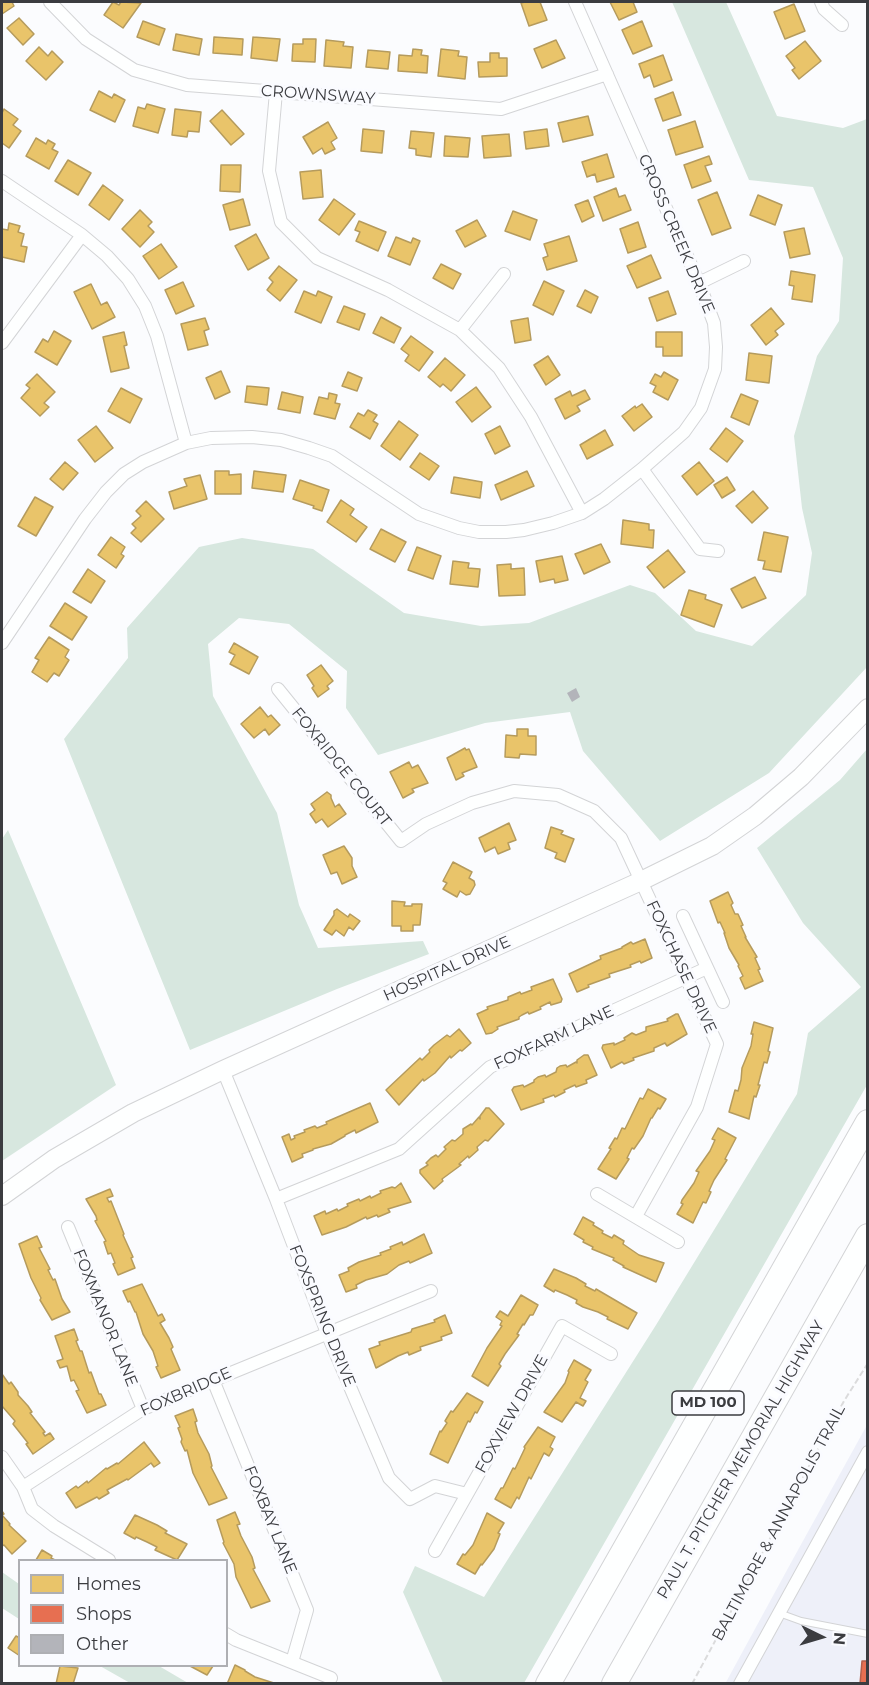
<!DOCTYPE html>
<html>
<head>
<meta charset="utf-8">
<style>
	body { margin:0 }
	#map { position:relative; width:869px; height:1685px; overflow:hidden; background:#fbfcfe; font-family:Montserrat,sans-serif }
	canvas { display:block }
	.frame { position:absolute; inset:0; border:3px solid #3b3c40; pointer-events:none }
	.legend { position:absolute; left:18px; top:1559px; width:210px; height:108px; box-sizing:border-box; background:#fafbff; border:2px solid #aeafb3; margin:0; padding:8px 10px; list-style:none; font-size:18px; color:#3b3c40 }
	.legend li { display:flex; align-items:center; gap:12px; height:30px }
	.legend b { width:30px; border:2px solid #aeafb3 }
	.north { position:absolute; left:791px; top:1607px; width:60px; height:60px; -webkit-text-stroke:4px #fafbff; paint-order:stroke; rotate:95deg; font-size:16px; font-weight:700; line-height:24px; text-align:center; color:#3b3c40 }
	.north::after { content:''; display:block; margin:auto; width:21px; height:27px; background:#3b3c40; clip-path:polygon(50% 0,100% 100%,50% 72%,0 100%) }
</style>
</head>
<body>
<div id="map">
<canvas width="869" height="1685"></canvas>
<div class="frame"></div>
<ul class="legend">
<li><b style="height:16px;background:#e9c46a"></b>Homes</li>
<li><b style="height:16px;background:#e76f51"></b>Shops</li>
<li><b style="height:16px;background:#b3b4ba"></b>Other</li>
</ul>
<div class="north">N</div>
</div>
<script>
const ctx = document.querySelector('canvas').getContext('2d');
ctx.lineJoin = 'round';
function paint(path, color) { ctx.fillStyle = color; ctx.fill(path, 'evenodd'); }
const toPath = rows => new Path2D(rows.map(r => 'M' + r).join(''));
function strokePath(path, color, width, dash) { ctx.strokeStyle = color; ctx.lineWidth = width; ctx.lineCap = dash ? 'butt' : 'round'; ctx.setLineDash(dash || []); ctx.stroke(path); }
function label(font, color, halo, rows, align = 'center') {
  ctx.font = font + ' Montserrat,sans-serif'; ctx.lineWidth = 6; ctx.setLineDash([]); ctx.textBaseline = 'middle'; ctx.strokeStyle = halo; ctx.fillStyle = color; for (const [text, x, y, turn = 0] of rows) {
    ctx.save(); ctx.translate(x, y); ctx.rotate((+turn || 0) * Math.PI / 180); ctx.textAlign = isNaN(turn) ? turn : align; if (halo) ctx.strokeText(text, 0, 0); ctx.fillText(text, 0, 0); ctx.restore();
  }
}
paint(toPath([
	[867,1425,867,1683,725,1684,793,1559]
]), '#eef0f9');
paint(toPath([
	[672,2,726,2,777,116,843,128,867,119,867,667,769,773,660,841,583,751,570,712,485,723,378,755,346,708,347,671,289,624,239,618,208,644,213,696,277,813,299,905,318,948,423,941,429,954,337,989,190,1050,64,739,128,658,127,628,199,547,242,538,313,549,404,613,481,626,529,623,630,585,655,593,696,631,752,646,806,595,812,553,802,508,794,436,817,356,839,321,843,258,813,187,749,180],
	[867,749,867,1085,524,1683,443,1683,403,1592,415,1566,484,1597,656,1325,797,1094,808,1033,861,987,803,923,757,848,840,780],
	[8,830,116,1085,2,1161,2,839],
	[2,1572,19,1584,19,1619,2,1608],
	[100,1666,159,1666,188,1683,130,1683]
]), '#d7e7df');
const homes = toPath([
	[2,2,12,2,14,6,2,14,2,2],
	[113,2,119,5,121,2,141,3,123,28,104,15,113,2],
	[525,2,540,2,547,20,529,26,521,3,525,2],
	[610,2,633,2,637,12,619,20,610,2],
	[794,4,805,31,785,39,774,12,794,4],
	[19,18,34,34,23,45,7,28,19,18],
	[143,21,165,29,159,45,137,37,143,21],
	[642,21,652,46,633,54,622,30,642,21],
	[176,34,202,39,199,55,173,50,176,34],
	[214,37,243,39,242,55,213,53,214,37],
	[253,37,280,39,277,61,251,58,253,37],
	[303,39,316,39,315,62,292,61,293,44,303,44,303,39],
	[326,40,344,42,343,46,353,47,351,68,324,66,326,40],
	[556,40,565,58,542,68,534,49,556,40],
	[805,41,821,61,799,79,792,70,795,68,786,56,805,41],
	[39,47,48,56,52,51,63,62,46,80,26,61,39,47],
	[413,49,422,50,421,55,428,56,427,73,398,71,399,55,412,56,413,49],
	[441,49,459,51,458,56,467,57,465,79,438,76,441,49],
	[368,50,390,52,388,69,366,67,368,50],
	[490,53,499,53,499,58,507,58,507,76,479,77,478,62,490,62,490,53],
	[663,55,672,80,654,87,650,75,644,78,639,64,663,55],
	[99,91,112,98,114,94,125,100,115,122,90,110,99,91],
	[673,92,681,115,663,121,655,99,673,92],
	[147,104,165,109,158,133,133,126,138,107,145,109,147,104],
	[4,109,18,119,13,125,21,131,9,148,2,143,2,113,4,109],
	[175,109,201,112,199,132,188,131,187,137,172,135,175,109],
	[222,110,244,134,231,145,210,121,222,110],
	[588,116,593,135,563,142,558,123,588,116],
	[695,121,703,147,676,155,668,130,695,121],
	[328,122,337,138,331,142,335,149,325,154,322,148,313,154,303,137,328,122],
	[363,129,384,131,382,153,361,151,363,129],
	[547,129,549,146,526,149,524,132,547,129],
	[411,131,434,133,431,157,416,155,416,149,409,148,411,131],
	[509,134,511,156,484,158,482,136,509,134],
	[445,136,470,138,468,157,444,156,445,136],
	[36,138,46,144,48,140,55,144,52,149,58,152,49,169,26,156,36,138],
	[607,154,614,177,597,182,595,174,587,177,582,162,607,154],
	[709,156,712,164,705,166,711,181,692,188,684,165,709,156],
	[68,160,91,173,78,195,55,181,68,160],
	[221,165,241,165,240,192,220,191,221,165],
	[321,170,323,197,303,199,300,172,321,170],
	[103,185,123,200,109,220,89,205,103,185],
	[616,188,619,197,625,195,631,210,603,221,594,197,616,188],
	[717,192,731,228,712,235,698,200,717,192],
	[758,195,782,205,775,225,750,215,758,195],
	[243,199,250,225,230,230,223,205,243,199],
	[334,199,355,214,339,235,319,220,334,199],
	[588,200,594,216,582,222,575,205,588,200],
	[140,210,152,222,148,226,154,232,140,247,122,229,140,210],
	[513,211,537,220,530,240,505,231,513,211],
	[477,220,486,236,465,247,456,231,477,220],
	[359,221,386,232,378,251,356,241,360,232,355,230,359,221],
	[638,222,646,247,628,253,620,229,638,222],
	[9,223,20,226,18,232,24,234,21,246,27,247,24,262,2,257,2,229,8,230,9,223],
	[804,228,810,254,790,258,784,232,804,228],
	[256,234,269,258,248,270,235,246,256,234],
	[569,236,577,261,547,270,543,258,548,256,544,244,569,236],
	[396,237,411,243,413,238,420,241,410,265,388,256,396,237],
	[161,244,177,267,159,279,143,256,161,244],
	[651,255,661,278,637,288,627,266,651,255],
	[441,264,461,274,453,289,433,278,441,264],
	[279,266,297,280,280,301,267,290,273,282,269,278,279,266],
	[791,271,815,275,812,302,792,299,794,286,789,285,791,271],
	[544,281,564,291,553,315,533,305,544,281],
	[183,282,194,306,176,314,165,290,183,282],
	[91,284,101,305,107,302,115,317,92,329,74,292,91,284],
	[585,290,598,297,591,313,577,306,585,290],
	[304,291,316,296,318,291,332,297,321,323,295,312,304,291],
	[668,291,676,314,657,321,649,298,668,291],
	[344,306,365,314,359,330,337,322,344,306],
	[771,308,784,324,775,331,778,335,766,345,751,325,771,308],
	[381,317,401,328,394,343,373,333,381,317],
	[205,318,209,329,204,331,208,345,188,350,181,324,205,318],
	[528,318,531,340,515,343,511,321,528,318],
	[54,331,71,341,57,365,35,352,43,339,48,342,54,331],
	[124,332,127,345,124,346,129,368,111,372,103,337,124,332],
	[656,332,682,332,682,356,663,356,663,347,656,347,656,332],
	[411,336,433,352,419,371,405,361,409,355,401,349,411,336],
	[749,353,772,356,769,383,746,380,749,353],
	[548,356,560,375,546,385,534,365,548,356],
	[445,358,465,375,451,391,443,384,440,387,428,377,445,358],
	[221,371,230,392,215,399,206,378,221,371],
	[348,372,362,378,357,391,342,386,348,372],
	[664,372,678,380,668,400,653,392,656,386,650,383,655,374,661,377,664,372],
	[37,374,55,392,44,403,49,407,40,416,21,398,30,388,26,385,37,374],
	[247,386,269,388,267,405,245,402,247,386],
	[476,387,491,407,472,422,456,402,476,387],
	[121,388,142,399,130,423,108,411,121,388],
	[585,390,590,399,577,406,580,411,565,419,555,399,570,391,572,396,585,390],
	[282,392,303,397,300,413,278,409,282,392],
	[329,393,337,395,335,403,340,404,335,419,314,414,319,397,328,399,329,393],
	[741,394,758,401,749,425,731,417,741,394],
	[642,404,652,417,634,431,622,416,635,406,636,408,642,404],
	[368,410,377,415,373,421,378,424,370,439,350,427,358,413,364,416,368,410],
	[399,421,418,435,400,460,381,446,399,421],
	[96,426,113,448,95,462,78,440,96,426],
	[500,426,510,446,495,454,485,434,500,426],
	[726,428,743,441,727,462,710,449,726,428],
	[605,430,613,445,587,459,580,445,605,430],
	[420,453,439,466,429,480,410,467,420,453],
	[65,462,78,473,63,490,50,479,65,462],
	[699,462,714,481,697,495,682,476,699,462],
	[215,471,229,471,229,475,241,474,241,494,215,494,215,471],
	[254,471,286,475,283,492,252,488,254,471],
	[527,471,534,486,501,500,495,485,527,471],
	[200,475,207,499,174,509,169,492,187,486,184,479,200,475],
	[454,477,482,482,480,498,451,493,454,477],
	[727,477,735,490,722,498,714,485,727,477],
	[300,480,329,490,322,511,313,508,314,506,293,499,300,480],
	[753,491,768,508,752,523,736,506,753,491],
	[35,497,53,507,36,536,18,526,35,497],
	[341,500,354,509,350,515,367,527,356,542,327,522,341,500],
	[146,501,164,519,141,542,131,533,136,528,132,524,141,516,136,511,146,501],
	[623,520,649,524,649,530,654,530,653,548,621,544,623,520],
	[381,529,406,542,395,562,370,549,381,529],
	[764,532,788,537,781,572,763,569,765,561,758,560,764,532],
	[111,537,125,547,121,554,124,556,116,568,98,555,111,537],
	[601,544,610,562,584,574,575,554,601,544],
	[417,547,441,556,433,579,408,570,417,547],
	[668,550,685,572,664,588,647,567,668,550],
	[562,556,568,580,555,583,554,579,540,582,536,561,562,556],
	[453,561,469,563,468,568,480,569,478,587,450,584,453,561],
	[511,564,511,569,524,568,525,595,499,596,497,565,511,564],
	[88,569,105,581,91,603,73,592,88,569],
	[755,577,766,598,742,608,731,589,755,577],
	[689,590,706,595,705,599,722,605,714,627,681,615,689,590],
	[65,603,87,617,72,640,50,626,65,603],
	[49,637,69,650,65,657,69,660,59,676,54,673,47,682,32,672,39,660,35,658,49,637],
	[234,643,258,657,249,674,230,664,235,655,229,652,234,643],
	[321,665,333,681,327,686,329,689,318,697,312,688,314,686,307,675,321,665],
	[260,707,268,717,271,715,280,725,269,735,265,729,254,738,241,724,260,707],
	[517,729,528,729,528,736,536,736,536,755,520,754,519,758,505,757,506,735,517,736,517,729],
	[465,748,466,750,469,749,477,767,462,773,464,776,456,780,447,758,465,748],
	[409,762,412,768,418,765,428,783,412,789,414,792,403,798,390,772,409,762],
	[327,792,331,795,331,798,335,807,339,804,346,814,328,827,322,819,316,823,310,814,315,810,311,804,327,792],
	[509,823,516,840,508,843,510,849,498,854,495,847,485,852,479,838,509,823],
	[551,827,563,831,561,834,574,839,565,862,555,858,557,853,545,848,551,827],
	[344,846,352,858,352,866,357,877,342,884,337,872,331,874,323,855,344,846],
	[453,862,472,872,469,878,474,881,475,885,470,894,466,895,460,891,457,897,443,889,447,883,443,881,453,862],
	[728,892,733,903,731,905,735,914,738,914,743,925,741,926,746,937,745,937,757,957,755,958,760,969,758,970,763,981,745,989,740,978,743,976,738,966,739,965,729,948,724,933,725,933,720,922,718,923,710,901,728,892],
	[392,901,405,902,404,906,412,906,412,904,422,904,420,925,413,925,413,931,401,931,401,926,392,926,392,901],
	[337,909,348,917,350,914,360,921,353,930,349,927,344,936,336,930,332,935,324,930,334,915,334,911,337,909],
	[645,939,652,958,641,963,640,961,630,965,631,967,609,974,610,977,588,985,589,987,577,992,569,974,601,959,600,956,622,948,622,947,631,942,633,944,645,939],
	[553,979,562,999,561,1002,551,1005,550,1002,540,1007,541,1009,529,1014,528,1012,522,1015,519,1017,519,1019,497,1027,498,1029,492,1033,486,1034,477,1014,488,1009,487,1007,508,1000,508,997,520,992,521,994,532,990,531,987,553,979],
	[676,1014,678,1014,687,1034,667,1046,665,1043,654,1048,654,1051,633,1058,634,1060,624,1064,622,1062,611,1068,602,1048,603,1045,614,1043,614,1045,625,1040,624,1038,632,1033,636,1035,646,1031,646,1027,668,1021,667,1019,676,1014],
	[754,1022,773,1028,768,1051,770,1052,767,1063,764,1062,758,1085,760,1085,756,1097,754,1096,749,1119,729,1112,735,1090,738,1091,741,1080,742,1068,751,1046,753,1034,751,1034,754,1022],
	[459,1029,471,1043,462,1051,460,1050,451,1058,450,1056,435,1073,424,1081,423,1079,399,1105,386,1090,420,1058,422,1060,430,1052,429,1050,434,1045,447,1035,450,1037,459,1029],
	[584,1055,588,1055,597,1075,586,1080,587,1083,576,1087,575,1085,564,1090,565,1092,555,1097,554,1095,543,1099,544,1102,521,1110,512,1090,514,1087,523,1085,524,1087,534,1082,534,1080,538,1077,545,1075,546,1077,556,1072,557,1068,560,1066,566,1065,567,1067,576,1062,577,1063,577,1060,584,1055],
	[648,1089,666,1099,660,1109,658,1108,652,1118,651,1118,643,1136,634,1149,632,1148,627,1158,629,1159,616,1179,598,1169,611,1149,609,1148,615,1138,617,1139,622,1128,625,1129,640,1098,643,1099,648,1089],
	[370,1103,378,1122,356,1133,355,1130,345,1135,345,1136,331,1144,313,1149,313,1150,302,1154,303,1157,292,1162,282,1137,289,1134,291,1140,295,1138,294,1136,305,1132,304,1130,315,1126,317,1128,327,1124,326,1122,370,1103],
	[486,1108,489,1108,504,1124,488,1141,485,1140,477,1147,478,1150,469,1158,468,1156,459,1164,461,1165,442,1179,443,1181,434,1189,420,1173,420,1170,428,1165,426,1163,431,1158,436,1155,438,1157,446,1149,444,1147,452,1140,455,1141,463,1134,463,1129,471,1124,472,1125,479,1117,480,1119,480,1116,486,1108],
	[718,1128,736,1138,725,1159,727,1160,714,1180,709,1191,711,1192,706,1203,703,1202,693,1223,677,1214,683,1204,681,1203,682,1200,694,1183,699,1172,696,1171,710,1151,715,1140,712,1139,718,1128],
	[401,1183,411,1202,388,1209,390,1212,378,1217,377,1215,367,1219,366,1217,346,1227,322,1235,314,1216,325,1211,326,1214,337,1209,338,1211,348,1206,347,1204,359,1199,360,1201,370,1196,371,1198,381,1193,380,1191,392,1187,395,1188,401,1183],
	[110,1189,113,1196,107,1198,109,1202,111,1201,124,1234,123,1235,133,1257,131,1258,135,1268,118,1275,113,1264,115,1263,111,1253,108,1254,104,1242,106,1241,95,1221,97,1220,96,1216,86,1199,110,1189],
	[583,1217,594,1223,593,1225,603,1231,602,1233,612,1238,614,1235,624,1241,623,1244,639,1255,664,1263,656,1282,623,1267,624,1266,613,1260,614,1258,592,1249,593,1247,583,1242,584,1240,574,1234,583,1217],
	[424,1234,432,1253,410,1263,409,1261,399,1265,387,1274,366,1280,356,1285,357,1288,346,1292,339,1275,349,1271,348,1268,359,1262,381,1255,380,1253,391,1249,390,1247,402,1242,403,1245,424,1234],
	[37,1236,42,1247,39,1248,50,1269,48,1270,53,1280,55,1279,62,1299,70,1312,52,1320,40,1300,41,1298,31,1278,19,1244,37,1236],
	[554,1269,576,1278,586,1284,585,1286,595,1291,596,1289,637,1313,628,1329,607,1319,608,1317,598,1312,583,1307,576,1303,577,1300,567,1295,555,1290,554,1292,544,1286,554,1269],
	[142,1284,158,1316,162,1314,165,1320,160,1323,169,1338,173,1347,171,1349,180,1370,161,1378,156,1367,158,1366,153,1351,143,1334,136,1312,135,1312,130,1301,128,1302,123,1291,142,1284],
	[521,1295,538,1305,533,1315,530,1315,524,1325,523,1324,517,1334,519,1335,505,1354,499,1364,501,1366,488,1386,472,1376,487,1348,502,1326,500,1325,502,1321,496,1317,500,1311,508,1316,521,1295],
	[445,1315,452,1333,441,1337,442,1340,420,1347,421,1350,409,1355,408,1352,398,1356,376,1368,369,1349,380,1345,379,1342,411,1332,412,1329,435,1322,434,1320,445,1315],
	[74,1329,78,1340,76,1341,80,1351,82,1351,89,1373,91,1372,99,1394,101,1394,106,1405,87,1413,76,1391,79,1390,74,1380,71,1381,67,1366,60,1368,57,1361,63,1359,55,1336,74,1329],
	[574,1360,591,1370,585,1380,588,1382,580,1398,586,1401,583,1406,576,1402,562,1422,544,1412,565,1383,569,1372,568,1371,574,1360],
	[2,1374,9,1384,11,1382,18,1392,18,1395,28,1406,32,1412,30,1413,45,1432,43,1433,45,1436,50,1433,54,1439,33,1454,26,1444,28,1443,13,1424,15,1421,2,1406,2,1374],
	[467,1393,483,1402,477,1413,475,1412,470,1422,468,1421,448,1463,430,1454,440,1431,441,1432,447,1423,445,1421,451,1411,453,1412,467,1393],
	[193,1409,197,1421,195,1422,198,1433,209,1454,212,1466,211,1467,227,1498,209,1505,193,1473,187,1450,185,1451,181,1442,182,1439,178,1428,180,1427,175,1416,193,1409],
	[538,1427,555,1437,550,1447,553,1449,549,1456,544,1453,531,1479,529,1477,519,1499,517,1497,511,1508,495,1499,501,1488,503,1488,513,1468,515,1469,525,1448,524,1447,538,1427],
	[144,1442,160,1463,154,1467,151,1463,128,1480,127,1479,107,1490,109,1493,99,1499,97,1497,76,1508,66,1493,76,1486,78,1488,87,1481,88,1483,106,1468,107,1469,117,1463,118,1464,144,1442],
	[2,1511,4,1514,2,1515,10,1524,9,1525,26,1541,12,1554,4,1545,2,1546,2,1511],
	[235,1512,240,1524,237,1525,241,1536,252,1557,255,1568,253,1569,270,1601,251,1608,236,1577,234,1564,223,1543,224,1542,217,1520,235,1512],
	[487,1513,504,1523,498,1533,500,1534,494,1549,482,1565,481,1564,475,1574,457,1564,463,1554,465,1555,473,1545,487,1513],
	[135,1515,157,1525,167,1531,165,1533,187,1544,177,1560,155,1550,157,1547,147,1542,136,1537,135,1539,124,1533,135,1515],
	[42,1550,52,1556,51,1558,55,1560,36,1560,42,1550],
	[16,1636,20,1638,20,1656,8,1648,16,1636],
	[235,1665,245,1670,245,1671,255,1677,277,1684,227,1684,235,1665],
	[60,1666,78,1668,73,1684,56,1684,60,1666],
	[190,1666,213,1666,207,1675,190,1666]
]);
paint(homes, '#e9c46a');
strokePath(homes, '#b59b5d', 1.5);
const shops = toPath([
	[862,1661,868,1661,868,1684,860,1684,862,1661]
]);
paint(shops, '#e76f51');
strokePath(shops, '#b3604c', 1.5);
paint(toPath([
	[576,688,580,697,572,702,567,693]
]), '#b3b4ba');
const lane = toPath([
	[779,1613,801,1621,868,1634]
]);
const street = toPath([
	[50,2,86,39,134,70,187,85,501,109,607,74],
	[821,2,824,9,842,25],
	[276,92,269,171,281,222,317,258,388,290,460,330,499,368,531,417,582,513],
	[2,181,82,235,107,256,128,279,145,306,157,336,186,443],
	[699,283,744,261],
	[460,330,504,274],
	[2,343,82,235],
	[642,469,700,549,718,551],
	[2,643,85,519,106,492,124,474,143,462,186,443,211,438,252,437,281,440,309,448,332,456,419,514,459,528,479,532,506,532,524,530,553,523,582,513,604,499,642,469,684,432,701,408,715,369,716,347,714,323,699,283,575,2],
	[278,689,401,841,426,824,472,803,514,791,558,795,594,811,621,838,717,1044,697,1107,636,1216],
	[683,916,723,1002],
	[223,1070,276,1199,327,1333,389,1478,410,1499,435,1486,467,1494],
	[597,1194,678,1242],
	[276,1199,399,1149,490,1067,707,968],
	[68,1227,143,1409],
	[213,1380,307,1610,292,1662],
	[2,1457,23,1487,32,1509,54,1526,109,1560],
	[23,1487,143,1409,431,1291],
	[435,1551,562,1326,611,1354],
	[226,1634,236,1640,331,1678],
	[740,1684,868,1452]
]);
const secondary = toPath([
	[2,1196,54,1159,133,1113,223,1070,641,881,712,846,755,816,801,777,868,708]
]);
const highway = toPath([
	[548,1684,868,1122],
	[614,1684,868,1236]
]);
strokePath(lane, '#d3d4d6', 8);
strokePath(street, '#d3d4d6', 14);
strokePath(secondary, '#d3d4d6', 20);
strokePath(highway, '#d3d4d6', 26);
strokePath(toPath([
	[692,1684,844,1401,868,1363]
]), '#dbdbdc', 2, [6, 3]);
strokePath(lane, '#feffff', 6);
strokePath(street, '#feffff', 12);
strokePath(secondary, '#feffff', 18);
strokePath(highway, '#feffff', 24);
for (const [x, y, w] of [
	[708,1403,72]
]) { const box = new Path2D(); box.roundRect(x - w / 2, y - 12, w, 24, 4.5); ctx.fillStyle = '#fafbff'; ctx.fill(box); strokePath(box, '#3b3c40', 1.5); }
label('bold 15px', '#3b3c40', null, [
	["MD 100",708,1403]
]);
label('16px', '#3b3c40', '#fafbff', [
	["CROWNSWAY",318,95,4],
	["CROSS CREEK DRIVE",676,234,67],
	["FOXRIDGE COURT",341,767,51],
	["FOXCHASE DRIVE",681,967,65],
	["HOSPITAL DRIVE",447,969,-24],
	["FOXFARM LANE",554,1038,-25],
	["FOXSPRING DRIVE",322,1316,68],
	["FOXMANOR LANE",105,1318,68],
	["FOXBRIDGE",186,1392,-24],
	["FOXVIEW DRIVE",512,1414,-61],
	["PAUL T. PITCHER MEMORIAL HIGHWAY",741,1460,-60],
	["FOXBAY LANE",270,1520,68],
	["BALTIMORE & ANNAPOLIS TRAIL",779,1523,-62]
]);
</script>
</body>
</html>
